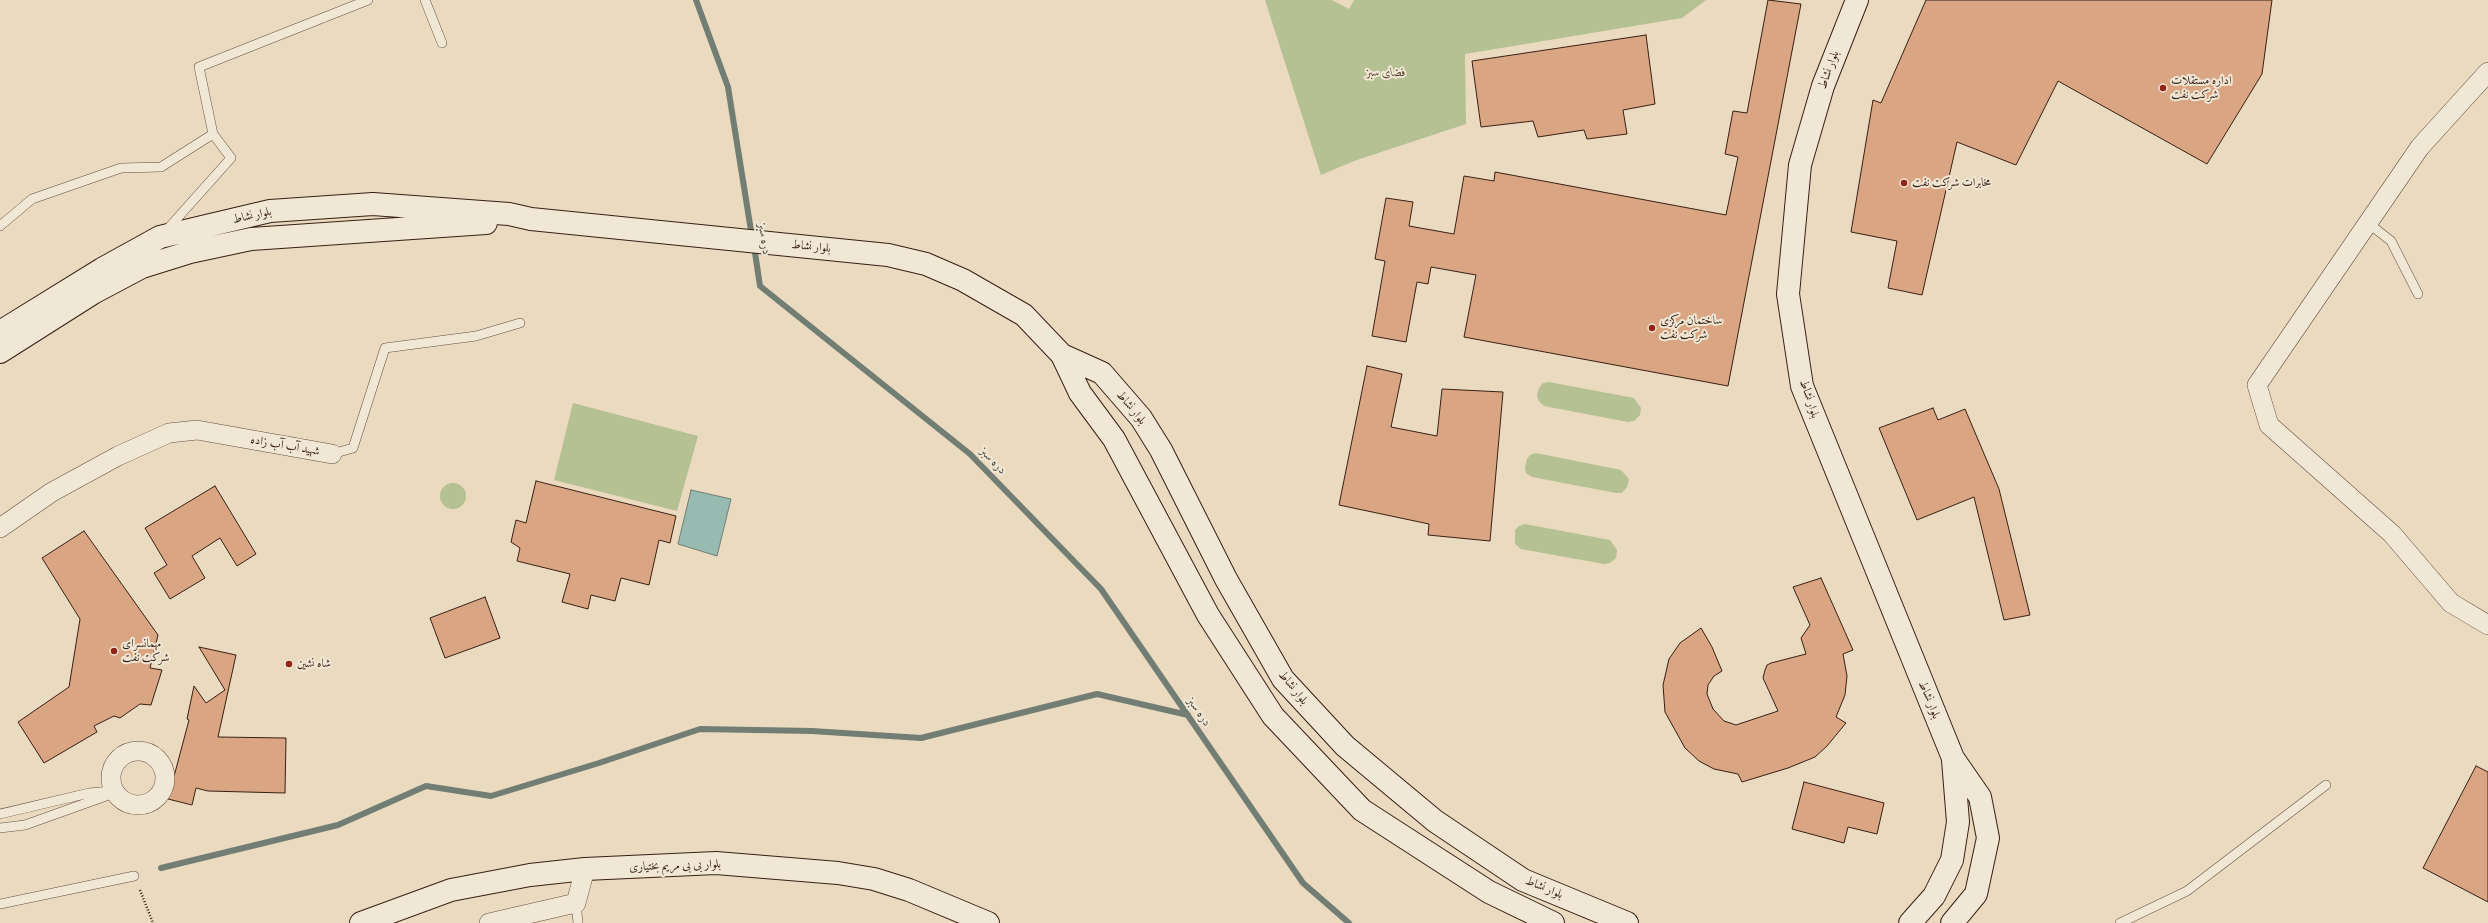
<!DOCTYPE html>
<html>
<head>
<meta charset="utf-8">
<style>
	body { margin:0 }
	canvas { display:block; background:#eadabf }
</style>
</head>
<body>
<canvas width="2488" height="923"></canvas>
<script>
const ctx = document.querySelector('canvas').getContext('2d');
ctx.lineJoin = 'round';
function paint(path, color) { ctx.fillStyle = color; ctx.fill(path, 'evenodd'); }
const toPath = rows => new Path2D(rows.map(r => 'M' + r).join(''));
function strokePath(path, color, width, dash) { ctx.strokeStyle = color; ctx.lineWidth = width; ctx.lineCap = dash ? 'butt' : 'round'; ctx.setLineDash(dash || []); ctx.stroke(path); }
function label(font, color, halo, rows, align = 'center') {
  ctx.font = font + ' Alegreya,Amiri,serif'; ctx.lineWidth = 4; ctx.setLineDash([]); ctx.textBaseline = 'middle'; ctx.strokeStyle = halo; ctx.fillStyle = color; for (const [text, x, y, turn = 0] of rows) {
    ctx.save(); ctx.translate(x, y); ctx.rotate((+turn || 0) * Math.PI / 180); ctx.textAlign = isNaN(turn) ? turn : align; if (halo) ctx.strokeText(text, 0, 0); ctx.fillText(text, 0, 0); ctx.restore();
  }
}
paint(toPath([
	[1265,0,1332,0,1349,9,1354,0,1706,0,1682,18,1465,54,1466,124,1354,161,1321,175],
	[1549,382,1634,398,1641,408,1640,415,1634,421,1628,422,1544,406,1539,401,1537,396,1539,388,1543,383],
	[573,403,698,436,677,511,554,480],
	[1536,453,1621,470,1629,479,1627,487,1622,493,1616,493,1532,477,1526,473,1525,467,1527,459,1530,455],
	'440 496a13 13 0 1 1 26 0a13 13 0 1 1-26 0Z',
	[1525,524,1610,540,1617,550,1616,558,1610,563,1604,564,1521,549,1515,544,1515,530,1519,526]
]), '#b5c093');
const water = toPath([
	[691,490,731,499,717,556,678,544,691,490]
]);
paint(water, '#98bbb1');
strokePath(water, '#727d73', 1);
strokePath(toPath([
	[696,0,728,87,752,237],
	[754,246,760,286,970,454,1101,589,1303,883,1349,923],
	[161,868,338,825,426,786,491,796,599,763,700,729,812,731,921,738,1097,694,1188,715]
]), '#727d73', 6);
const building = toPath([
	[1768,0,1801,4,1728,386,1464,337,1476,275,1431,267,1428,284,1417,282,1406,342,1372,336,1385,261,1375,259,1386,198,1413,202,1409,226,1454,234,1464,176,1494,181,1495,172,1726,215,1738,157,1725,154,1733,111,1747,113,1768,0],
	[1926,0,2272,0,2262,74,2207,164,2058,81,2016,165,1957,142,1922,295,1888,288,1897,241,1851,232,1873,100,1881,103,1926,0],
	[1646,35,1655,104,1623,110,1627,134,1587,139,1584,130,1538,137,1533,121,1481,127,1472,61,1646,35],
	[1367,366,1402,374,1391,427,1437,436,1442,389,1503,392,1490,541,1428,535,1429,524,1339,505,1367,366],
	[1933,408,1938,420,1965,409,1999,489,2030,615,2004,620,1974,497,1917,520,1879,428,1933,408],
	[536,481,676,516,670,543,659,540,649,585,621,578,615,601,591,595,588,609,562,602,570,574,517,561,520,548,511,542,516,520,526,523,536,481],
	[215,486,256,554,237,566,220,538,192,556,205,578,170,599,154,573,167,565,145,528,215,486],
	[84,531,158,635,150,668,162,670,151,705,140,704,120,718,114,716,94,726,97,732,44,763,18,722,69,687,80,619,42,558,84,531],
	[1821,578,1853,650,1843,654,1847,676,1845,695,1836,717,1846,723,1827,746,1815,757,1788,768,1742,782,1738,774,1714,769,1699,761,1685,748,1665,712,1663,685,1669,659,1680,643,1701,628,1712,647,1722,671,1714,676,1708,685,1707,694,1713,709,1724,721,1736,725,1778,711,1763,678,1765,670,1767,665,1771,663,1806,654,1801,638,1810,625,1793,587,1821,578],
	[485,597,500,638,445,658,430,618,485,597],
	[199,647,236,655,218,737,286,738,285,793,208,791,196,788,192,805,168,799,189,720,187,719,194,686,206,703,225,690,199,647],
	[2476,766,2488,772,2488,902,2423,868,2476,766],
	[1804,782,1884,803,1877,834,1848,827,1844,843,1792,829,1804,782]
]);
paint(building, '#d9a582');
strokePath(building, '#381f15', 1);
const lane = toPath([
	[425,0,442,43],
	[2368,223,2391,241,2418,294],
	[0,226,32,199,121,168,161,167,213,134],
	[165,232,231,158,213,134,199,67,368,0],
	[332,454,353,448,385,348,476,336,520,323],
	[0,814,89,793,112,791],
	[0,828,25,825,106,796,114,791],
	[576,903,578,923],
	[0,904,134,876],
	[2120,923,2187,891,2326,785]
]);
const street = toPath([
	[2488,72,2420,147,2257,385,2269,425,2392,534,2451,603,2488,625],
	[0,528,52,492,118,456,169,433,197,430,332,454],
	'111 778a27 27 0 1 1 54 0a27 27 0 1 1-54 0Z',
	[489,923,576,903,585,869]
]);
const secondary = toPath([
	[1857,0,1823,86,1800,165,1788,294,1802,386,1953,758,1980,797,1988,838,1976,894,1952,923],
	[0,332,102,269,160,237,270,211,373,204,509,214,531,219,888,255,926,264,963,280,1024,315,1062,355,1080,393,1114,439,1208,615,1273,716,1362,810,1489,892,1553,923],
	[0,352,93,293,142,267,190,252,251,239,486,223],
	[1062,355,1102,373,1141,418,1161,450,1226,579,1283,679,1345,746,1435,821,1523,880,1627,923],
	[361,923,451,890,530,875,585,869,716,863,838,873,874,879,909,890,988,923],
	[1910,923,1934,896,1952,860,1958,822,1953,760]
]);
strokePath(lane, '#644e40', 10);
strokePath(street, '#644e40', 20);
strokePath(secondary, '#381f15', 24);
strokePath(toPath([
	[140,890,153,923]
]), '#381f15', 2.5, [1, 2]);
strokePath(lane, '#f1e7d5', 9);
strokePath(street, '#f1e7d5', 19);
strokePath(secondary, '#f1e7d5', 22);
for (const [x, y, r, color] of [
	[2163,88,4,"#8f2418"],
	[1904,183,4,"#8f2418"],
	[1652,328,4,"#8f2418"],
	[114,651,4,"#8f2418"],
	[289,664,4,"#8f2418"]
]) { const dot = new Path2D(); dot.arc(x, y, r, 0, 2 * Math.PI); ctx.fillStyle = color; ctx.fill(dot); strokePath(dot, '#f1e7d5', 1.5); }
label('12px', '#381f15', '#f1e7d5', [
	["بلوار نشاط",1829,70,-70],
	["بلوار نشاط",252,216,-12],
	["بلوار نشاط",811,247,6],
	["بلوار نشاط",1809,399,72],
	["بلوار نشاط",1131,408,51],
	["شهید آب آب زاده",285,446,10],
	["بلوار نشاط",1293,688,51],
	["بلوار نشاط",1929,700,68],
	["بلوار بی بی مریم بختیاری",675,866,-2],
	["بلوار نشاط",1544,888,23]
]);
label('italic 12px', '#574734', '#f1e7d5', [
	["فضای سبز",1386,73]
]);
label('12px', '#381f15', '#f1e7d5', [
	["اداره مستقلات",2171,81],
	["شرکت نفت",2171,95],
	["مخابرات شرکت نفت",1912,183],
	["ساختمان مرکزی",1660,321],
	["شرکت نفت",1660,335],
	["مهمانسرای",122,644],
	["شرکت نفت",122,658],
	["شاه نشین",297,664]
], 'left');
label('italic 13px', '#554e44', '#f1e7d5', [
	["دره سبز",764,239,81],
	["دره سبز",993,461,46],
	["دره سبز",1199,712,55]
]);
</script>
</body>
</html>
